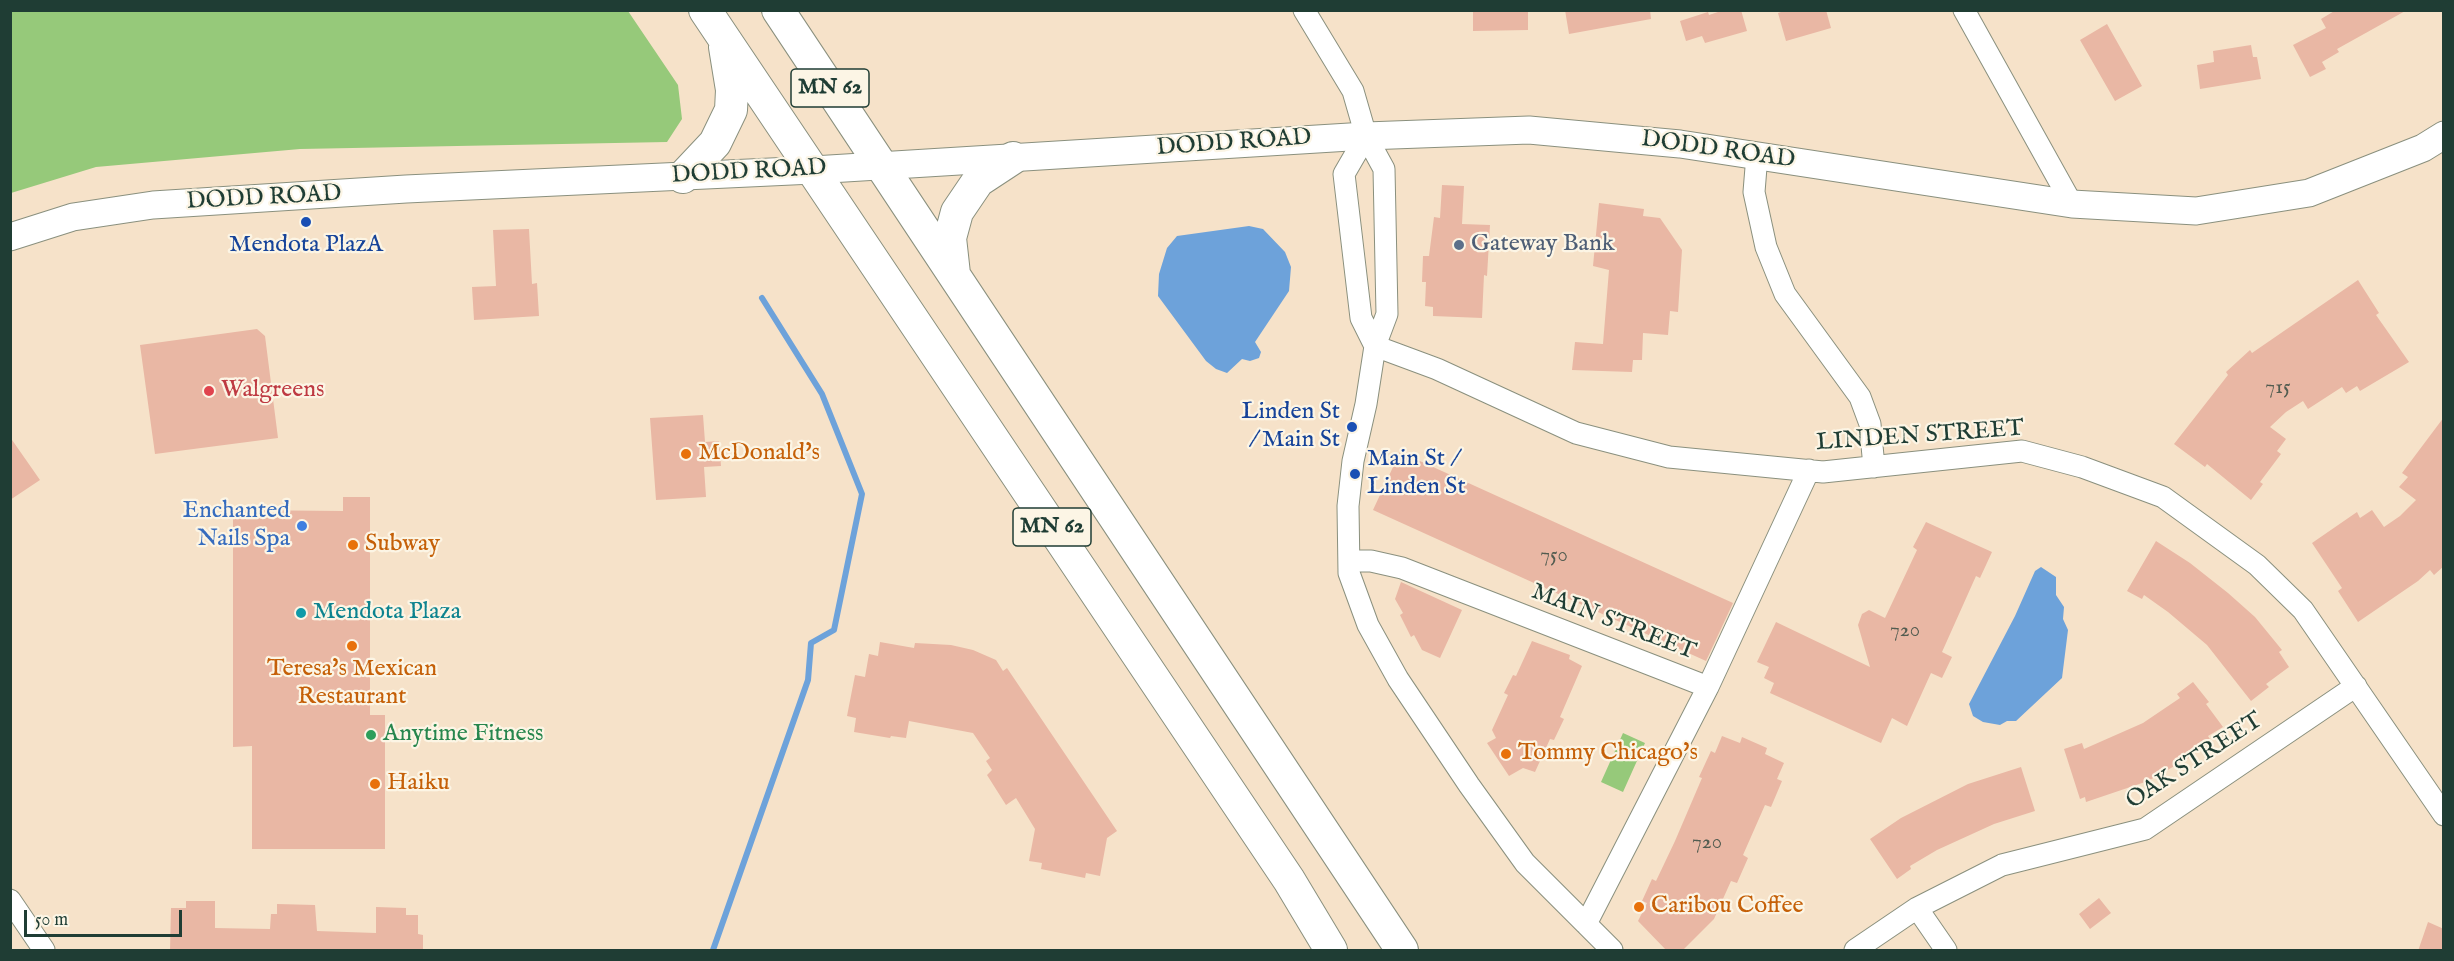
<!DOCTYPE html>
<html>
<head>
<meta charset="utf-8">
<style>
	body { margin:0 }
	#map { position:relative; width:2454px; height:961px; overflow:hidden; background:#f6e2c9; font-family:"IM FELL English",serif }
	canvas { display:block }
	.frame { position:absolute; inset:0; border:12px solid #1f3d34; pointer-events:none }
	.scale { position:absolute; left:24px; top:910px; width:158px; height:27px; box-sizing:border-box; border:3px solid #1f3d34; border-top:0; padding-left:8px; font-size:18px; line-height:21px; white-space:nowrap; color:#1f3d34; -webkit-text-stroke:4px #fcf5e5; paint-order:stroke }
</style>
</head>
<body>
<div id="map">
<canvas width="2454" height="961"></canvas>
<div class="frame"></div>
<div class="scale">50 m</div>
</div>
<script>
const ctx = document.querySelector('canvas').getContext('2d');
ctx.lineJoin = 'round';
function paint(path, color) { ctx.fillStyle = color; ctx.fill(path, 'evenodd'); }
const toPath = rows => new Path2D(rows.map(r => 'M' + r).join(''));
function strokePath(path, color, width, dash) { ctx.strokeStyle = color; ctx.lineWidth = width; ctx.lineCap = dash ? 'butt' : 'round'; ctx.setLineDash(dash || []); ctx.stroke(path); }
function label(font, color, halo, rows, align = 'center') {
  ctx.font = font + ' "IM FELL English",serif'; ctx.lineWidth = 4.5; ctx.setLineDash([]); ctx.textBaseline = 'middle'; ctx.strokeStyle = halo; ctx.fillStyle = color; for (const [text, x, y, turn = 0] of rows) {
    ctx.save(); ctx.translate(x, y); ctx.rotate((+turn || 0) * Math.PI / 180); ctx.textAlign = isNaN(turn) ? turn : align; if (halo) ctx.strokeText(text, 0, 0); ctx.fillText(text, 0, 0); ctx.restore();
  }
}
paint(toPath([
	[11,10,628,11,678,85,682,119,667,142,300,149,96,167,11,193],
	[1623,733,1645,743,1623,792,1601,782]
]), '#96c97a');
paint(toPath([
	[1249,226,1263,229,1285,252,1291,267,1289,291,1255,342,1261,352,1259,358,1250,361,1242,359,1227,373,1216,369,1206,361,1158,296,1159,274,1167,248,1177,236],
	[2041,567,2056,577,2056,595,2064,607,2063,619,2068,630,2062,678,2016,721,2007,721,2000,725,1983,722,1973,716,1969,704,2015,616,2035,571]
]), '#6da2da');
strokePath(toPath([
	[713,950,808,680,811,643,834,630,862,494,822,394,762,298]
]), '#6da2da', 6);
paint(toPath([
	[1473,10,1528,10,1528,30,1473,31],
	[1565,10,1650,10,1651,19,1569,34],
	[1724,10,1741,10,1747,31,1705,43,1702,36,1686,41,1680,21,1708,12,1709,15],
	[1787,10,1826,10,1831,28,1786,41,1778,13],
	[2336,10,2407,10,2337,49,2339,52,2322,62,2326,69,2310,77,2293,45,2326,28,2321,19],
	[2107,24,2142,86,2115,101,2080,40],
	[2251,45,2253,57,2257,57,2261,79,2200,89,2197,65,2214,62,2213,51],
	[1442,185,1464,186,1462,224,1490,225,1487,276,1484,275,1482,318,1433,316,1433,307,1425,306,1426,282,1422,282,1423,256,1429,256,1434,217,1440,218],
	[1599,203,1644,209,1643,216,1660,218,1682,250,1678,312,1670,311,1668,335,1643,333,1642,360,1633,360,1632,372,1572,370,1575,342,1603,344,1609,270,1593,266],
	[529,229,532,284,537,283,539,316,474,320,472,287,496,286,493,230],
	[2358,280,2379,313,2376,315,2409,362,2360,391,2357,386,2346,393,2342,387,2308,409,2303,401,2286,412,2270,427,2286,439,2277,451,2281,454,2260,482,2263,484,2251,500,2207,464,2205,467,2174,444,2228,375,2226,372,2250,350,2252,353],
	[257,329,265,336,278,438,155,454,140,345],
	[703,415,705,442,719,441,721,466,704,467,706,497,656,500,650,418],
	[2444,417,2444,566,2434,575,2430,570,2418,581,2358,622,2338,591,2342,588,2312,543,2357,512,2360,518,2372,510,2384,527,2400,516,2416,500,2399,487,2408,477,2402,473],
	[10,437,40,480,10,500],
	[1400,452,1733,603,1706,661,1373,510],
	[343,497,370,497,370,715,385,715,385,849,252,849,252,746,233,747,233,510,343,511],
	[1926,522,1992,552,1980,578,1976,576,1942,652,1952,657,1942,678,1931,673,1907,726,1892,718,1881,743,1770,693,1774,683,1764,678,1769,667,1757,662,1776,622,1870,667,1858,625,1862,614,1869,610,1885,618,1917,550,1913,547],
	[2156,541,2190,563,2228,593,2255,617,2282,650,2279,652,2289,667,2266,684,2269,687,2251,701,2207,645,2168,612,2144,595,2142,599,2127,591],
	[1401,582,1462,610,1440,658,1422,650,1414,635,1411,637,1400,615,1403,613,1395,599],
	[1532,641,1570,655,1569,659,1582,666,1560,717,1564,719,1554,740,1550,739,1535,772,1523,768,1509,776,1487,743,1496,738,1492,730,1508,695,1504,693,1513,675,1516,676],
	[880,642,914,648,915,643,951,645,973,650,996,660,1003,671,1007,668,1117,831,1107,838,1100,876,1086,873,1085,878,1041,869,1042,863,1029,861,1035,829,1016,798,1006,805,987,775,992,770,986,761,990,758,973,733,909,721,906,738,891,736,890,738,854,732,856,718,847,716,855,675,865,677,869,654,878,656],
	[2193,682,2209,702,2206,704,2223,727,2208,736,2211,741,2193,753,2194,755,2148,781,2086,802,2085,797,2080,799,2064,749,2082,743,2084,749,2143,723,2180,698,2177,694],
	[1722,736,1740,743,1742,737,1767,748,1765,754,1784,763,1777,779,1782,781,1771,807,1765,805,1743,855,1748,858,1737,883,1731,881,1714,919,1682,951,1667,951,1638,921,1647,903,1642,901,1652,879,1656,881,1675,841,1702,778,1699,777,1711,751,1715,753],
	[2021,767,2035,811,1994,824,1937,850,1910,866,1911,869,1897,879,1870,839,1901,818,1968,784],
	[2099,898,2111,913,2090,929,2079,914],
	[186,901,215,901,215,928,270,929,271,914,277,914,277,904,315,905,317,931,376,933,376,907,406,908,406,915,418,915,418,934,423,935,423,951,170,951,171,908,186,908],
	[2428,922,2444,929,2444,951,2418,951]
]), '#e9b7a4');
const minor = toPath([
	[1304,10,1353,91,1366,136,1384,169,1387,314,1375,346,1366,404,1353,461,1348,506,1349,573,1368,625,1398,679,1469,785,1525,863,1612,950],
	[1964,10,2072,204],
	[1366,136,1344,174,1361,318,1375,346],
	[1757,155,1754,192,1766,247,1785,294,1860,397,1870,424,1874,467],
	[1375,346,1437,369,1576,433,1669,457,1823,472,2022,451,2082,467,2163,497,2257,565,2303,610,2444,815],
	[1349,561,1371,561,1402,568,1708,687],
	[10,900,44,950],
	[1917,908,1946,950],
	[1586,924,1708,687,1809,470],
	[1855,950,1917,908,2002,865,2145,829,2356,686]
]);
const major = toPath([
	[10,237,73,217,153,205,406,189,813,170,1366,136,1529,130,1680,144,2072,204,2196,211,2309,193,2423,148,2444,135]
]);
const highway = toPath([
	[705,10,1289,880,1331,950],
	[778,10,1402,950],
	[683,177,715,143,731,110,732,90,725,47],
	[954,274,950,238,957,212,978,181,1013,158]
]);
strokePath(minor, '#8a907e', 23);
strokePath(major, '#8a907e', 29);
strokePath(highway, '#8a907e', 34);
strokePath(minor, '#fff', 21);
strokePath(major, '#fff', 27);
strokePath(highway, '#fff', 32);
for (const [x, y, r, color] of [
	[306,222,6,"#1a4fb4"],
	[1459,245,6,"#5c6f8a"],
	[209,391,6,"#e0444e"],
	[1352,427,6,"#1a4fb4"],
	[686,454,6,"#e8710a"],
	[1355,474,6,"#1a4fb4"],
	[302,526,6,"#3f7fe0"],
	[353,545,6,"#e8710a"],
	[301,613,6,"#0f9aa8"],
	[352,646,6,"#e8710a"],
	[371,735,6,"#2e9e5b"],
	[1506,754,6,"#e8710a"],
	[375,784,6,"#e8710a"],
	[1639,907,6,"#e8710a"]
]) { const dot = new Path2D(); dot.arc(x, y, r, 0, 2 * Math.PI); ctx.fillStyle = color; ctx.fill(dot); strokePath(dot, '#fcf5e5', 2); }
label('21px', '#525c50', null, [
	["715",2278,389],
	["750",1554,557],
	["720",1905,632],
	["720",1707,844]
]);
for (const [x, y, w] of [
	[830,88,78],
	[1052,527,78]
]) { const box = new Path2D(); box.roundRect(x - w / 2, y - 19, w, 38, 4.5); ctx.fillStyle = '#fcf5e5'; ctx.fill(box); strokePath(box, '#1f3d34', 1.5); }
label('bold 22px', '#1f3d34', null, [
	["MN 62",830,88],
	["MN 62",1052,527]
]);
label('24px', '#1f3d34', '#fcf5e5', [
	["DODD ROAD",1234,144,-4],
	["DODD ROAD",1718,151,8],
	["DODD ROAD",749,173,-3],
	["DODD ROAD",264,199,-3],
	["LINDEN STREET",1920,437,-4],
	["MAIN STREET",1613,623,21],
	["OAK STREET",2195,762,-33]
]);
label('24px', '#4e5e75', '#fcf5e5', [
	["Gateway Bank",1471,245]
], 'left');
label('24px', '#164399', '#fcf5e5', [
	["Mendota PlazA",306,246],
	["Linden St",1340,413,"right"],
	["/ Main St",1340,441,"right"],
	["Main St /",1367,460,"left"],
	["Linden St",1367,488,"left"]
]);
label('24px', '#be3a42', '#fcf5e5', [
	["Walgreens",221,391]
], 'left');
label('24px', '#c56008', '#fcf5e5', [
	["McDonald's",698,454],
	["Subway",365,545],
	["Teresa's Mexican",352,670,"center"],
	["Restaurant",352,698,"center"],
	["Tommy Chicago's",1518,754],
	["Haiku",387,784],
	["Caribou Coffee",1651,907]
], 'left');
label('24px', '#366cbe', '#fcf5e5', [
	["Enchanted",290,512],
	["Nails Spa",290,540]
], 'right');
label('24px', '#0d838f', '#fcf5e5', [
	["Mendota Plaza",313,613]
], 'left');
label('24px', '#27864d', '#fcf5e5', [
	["Anytime Fitness",383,735]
], 'left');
</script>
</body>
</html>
